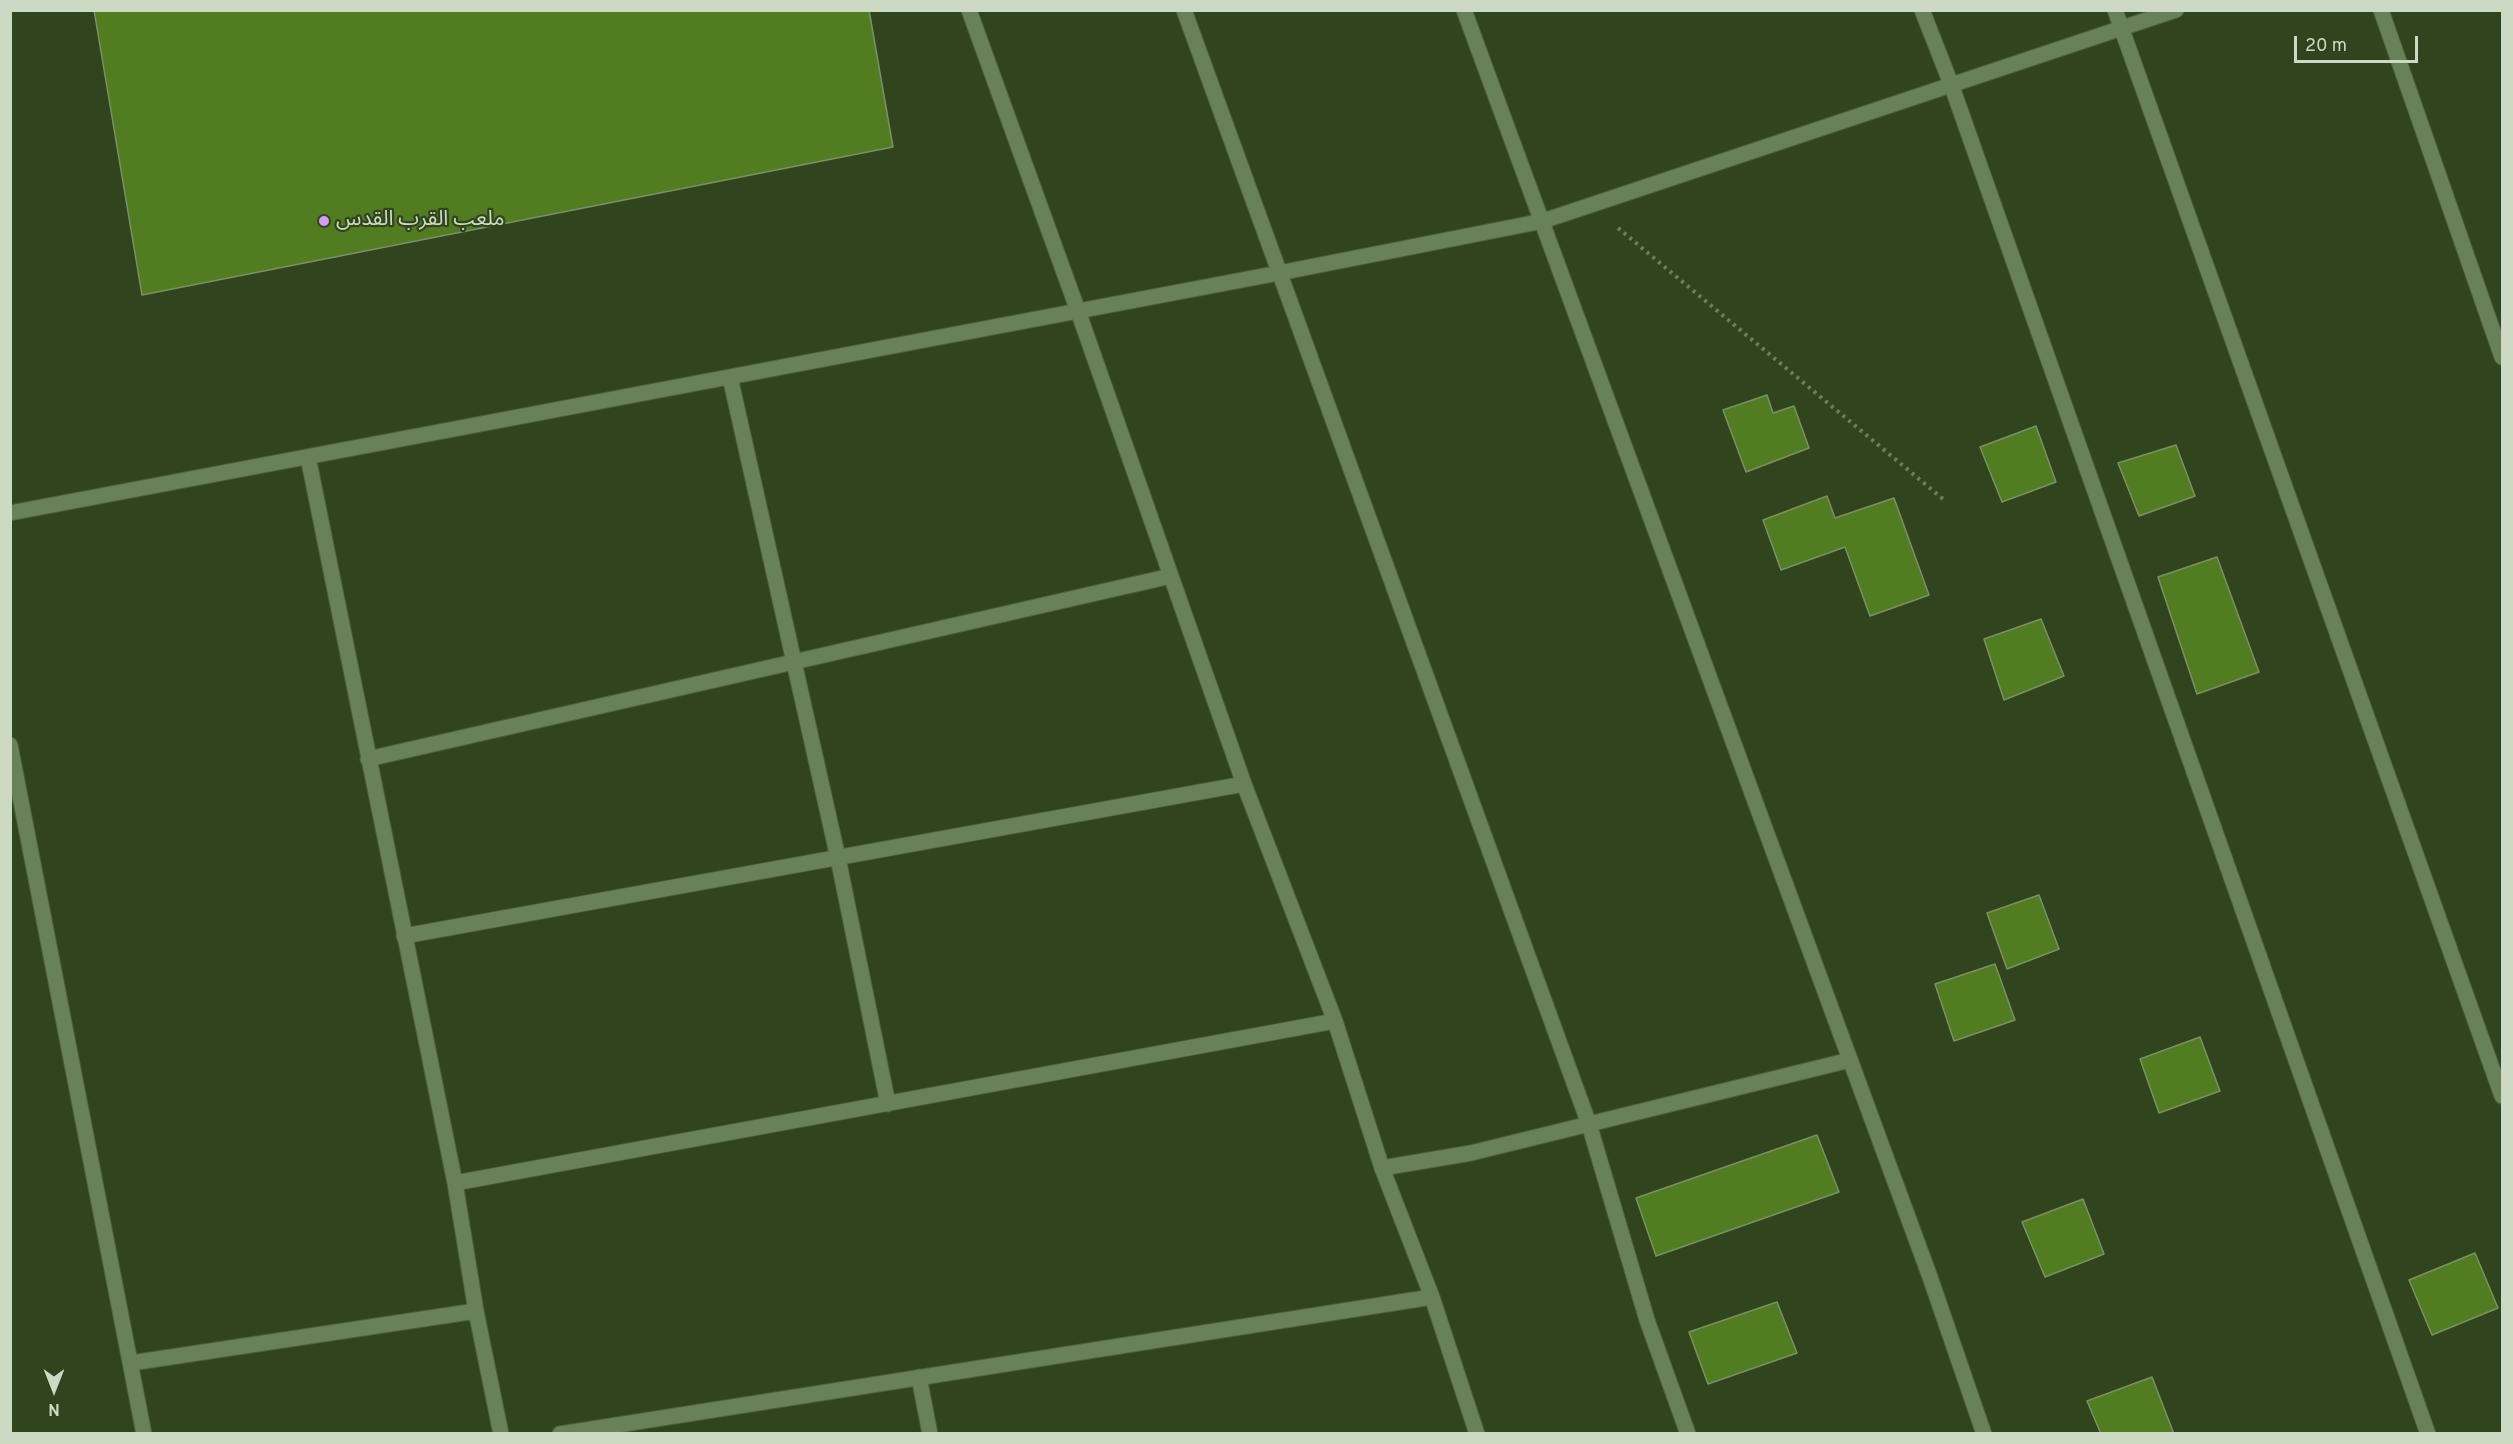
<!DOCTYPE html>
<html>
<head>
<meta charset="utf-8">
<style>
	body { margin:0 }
	#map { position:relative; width:2513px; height:1444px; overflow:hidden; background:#30451d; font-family:Overpass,sans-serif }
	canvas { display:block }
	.frame { position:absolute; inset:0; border:12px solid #cddac3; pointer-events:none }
	.north { position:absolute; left:24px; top:1360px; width:60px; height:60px; -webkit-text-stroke:4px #30451d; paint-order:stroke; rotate:180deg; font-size:16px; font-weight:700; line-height:24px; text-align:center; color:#cddac3 }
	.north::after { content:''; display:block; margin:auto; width:21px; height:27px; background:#cddac3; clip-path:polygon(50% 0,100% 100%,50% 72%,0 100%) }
	.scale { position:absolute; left:2294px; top:36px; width:124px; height:27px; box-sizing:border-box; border:3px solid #cddac3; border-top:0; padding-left:8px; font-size:18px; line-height:21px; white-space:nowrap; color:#cddac3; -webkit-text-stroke:4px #30451d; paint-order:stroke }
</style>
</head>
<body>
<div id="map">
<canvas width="2513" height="1444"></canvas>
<div class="frame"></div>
<div class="north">N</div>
<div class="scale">20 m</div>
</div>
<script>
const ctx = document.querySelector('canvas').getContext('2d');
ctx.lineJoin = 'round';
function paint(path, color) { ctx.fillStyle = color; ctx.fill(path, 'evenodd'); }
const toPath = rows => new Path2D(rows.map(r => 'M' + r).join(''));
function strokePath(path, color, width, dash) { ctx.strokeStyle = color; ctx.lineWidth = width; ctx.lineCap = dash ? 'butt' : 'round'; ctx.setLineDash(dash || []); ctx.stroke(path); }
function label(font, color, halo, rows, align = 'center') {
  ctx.font = font + ' Overpass,"Noto Sans Arabic",sans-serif'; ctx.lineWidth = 4.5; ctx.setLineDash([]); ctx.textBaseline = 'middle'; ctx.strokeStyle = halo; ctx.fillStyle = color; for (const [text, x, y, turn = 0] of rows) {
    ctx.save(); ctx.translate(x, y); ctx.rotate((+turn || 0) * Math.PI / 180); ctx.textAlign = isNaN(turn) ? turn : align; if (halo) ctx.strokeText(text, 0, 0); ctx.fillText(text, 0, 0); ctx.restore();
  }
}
const building = toPath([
	[94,10,869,10,893,147,142,295,94,10],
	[1767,395,1773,413,1794,406,1809,448,1746,472,1723,410,1767,395],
	[2036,426,2056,482,2002,502,1980,447,2036,426],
	[2176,445,2195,496,2139,516,2118,463,2176,445],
	[1827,496,1835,518,1894,498,1929,595,1870,616,1845,547,1781,570,1763,520,1827,496],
	[2217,557,2259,672,2197,694,2158,577,2217,557],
	[2041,619,2064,676,2004,700,1984,639,2041,619],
	[2039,895,2059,949,2007,969,1987,913,2039,895],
	[1995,964,2015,1020,1954,1041,1935,984,1995,964],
	[2200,1037,2220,1091,2159,1113,2140,1059,2200,1037],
	[1817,1135,1839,1192,1656,1256,1636,1198,1817,1135],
	[2083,1199,2104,1254,2045,1277,2022,1222,2083,1199],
	[2475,1253,2498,1308,2432,1335,2409,1280,2475,1253],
	[1777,1302,1797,1353,1708,1384,1689,1332,1777,1302],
	[2152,1377,2174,1434,2101,1434,2087,1401,2152,1377]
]);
paint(building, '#517d20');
strokePath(building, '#7a9166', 1.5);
const street = toPath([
	[969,10,1078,311,1244,784,1335,1021,1382,1168,1432,1297,1477,1434],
	[1184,10,1589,1124,1647,1320,1688,1434],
	[1464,10,1930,1277,1984,1434],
	[1922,10,1951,84,2428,1434],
	[2115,10,2502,1096],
	[2381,10,2502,357],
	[730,377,838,858,888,1104],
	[308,457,455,1183,476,1311,501,1434],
	[10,513,1279,273,1543,221,2176,10],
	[10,745,144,1434],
	[368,759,1171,576],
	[404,936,1244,784],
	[1382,1168,1471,1153,1850,1060],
	[455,1183,1335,1021],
	[131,1363,476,1311],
	[919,1377,930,1434],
	[560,1434,1432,1297]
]);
strokePath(street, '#4e603d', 17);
strokePath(toPath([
	[1618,228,1943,499]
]), '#6c7e5d', 4, [3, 4.5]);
strokePath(street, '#698156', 15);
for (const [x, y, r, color] of [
	[324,221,6,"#d69bfa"]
]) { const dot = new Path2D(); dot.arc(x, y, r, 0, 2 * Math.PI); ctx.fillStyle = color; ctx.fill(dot); strokePath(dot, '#30451d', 2); }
label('21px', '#cddac3', '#30451d', [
	["ملعب القرب القدس",336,221]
], 'left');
</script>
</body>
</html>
